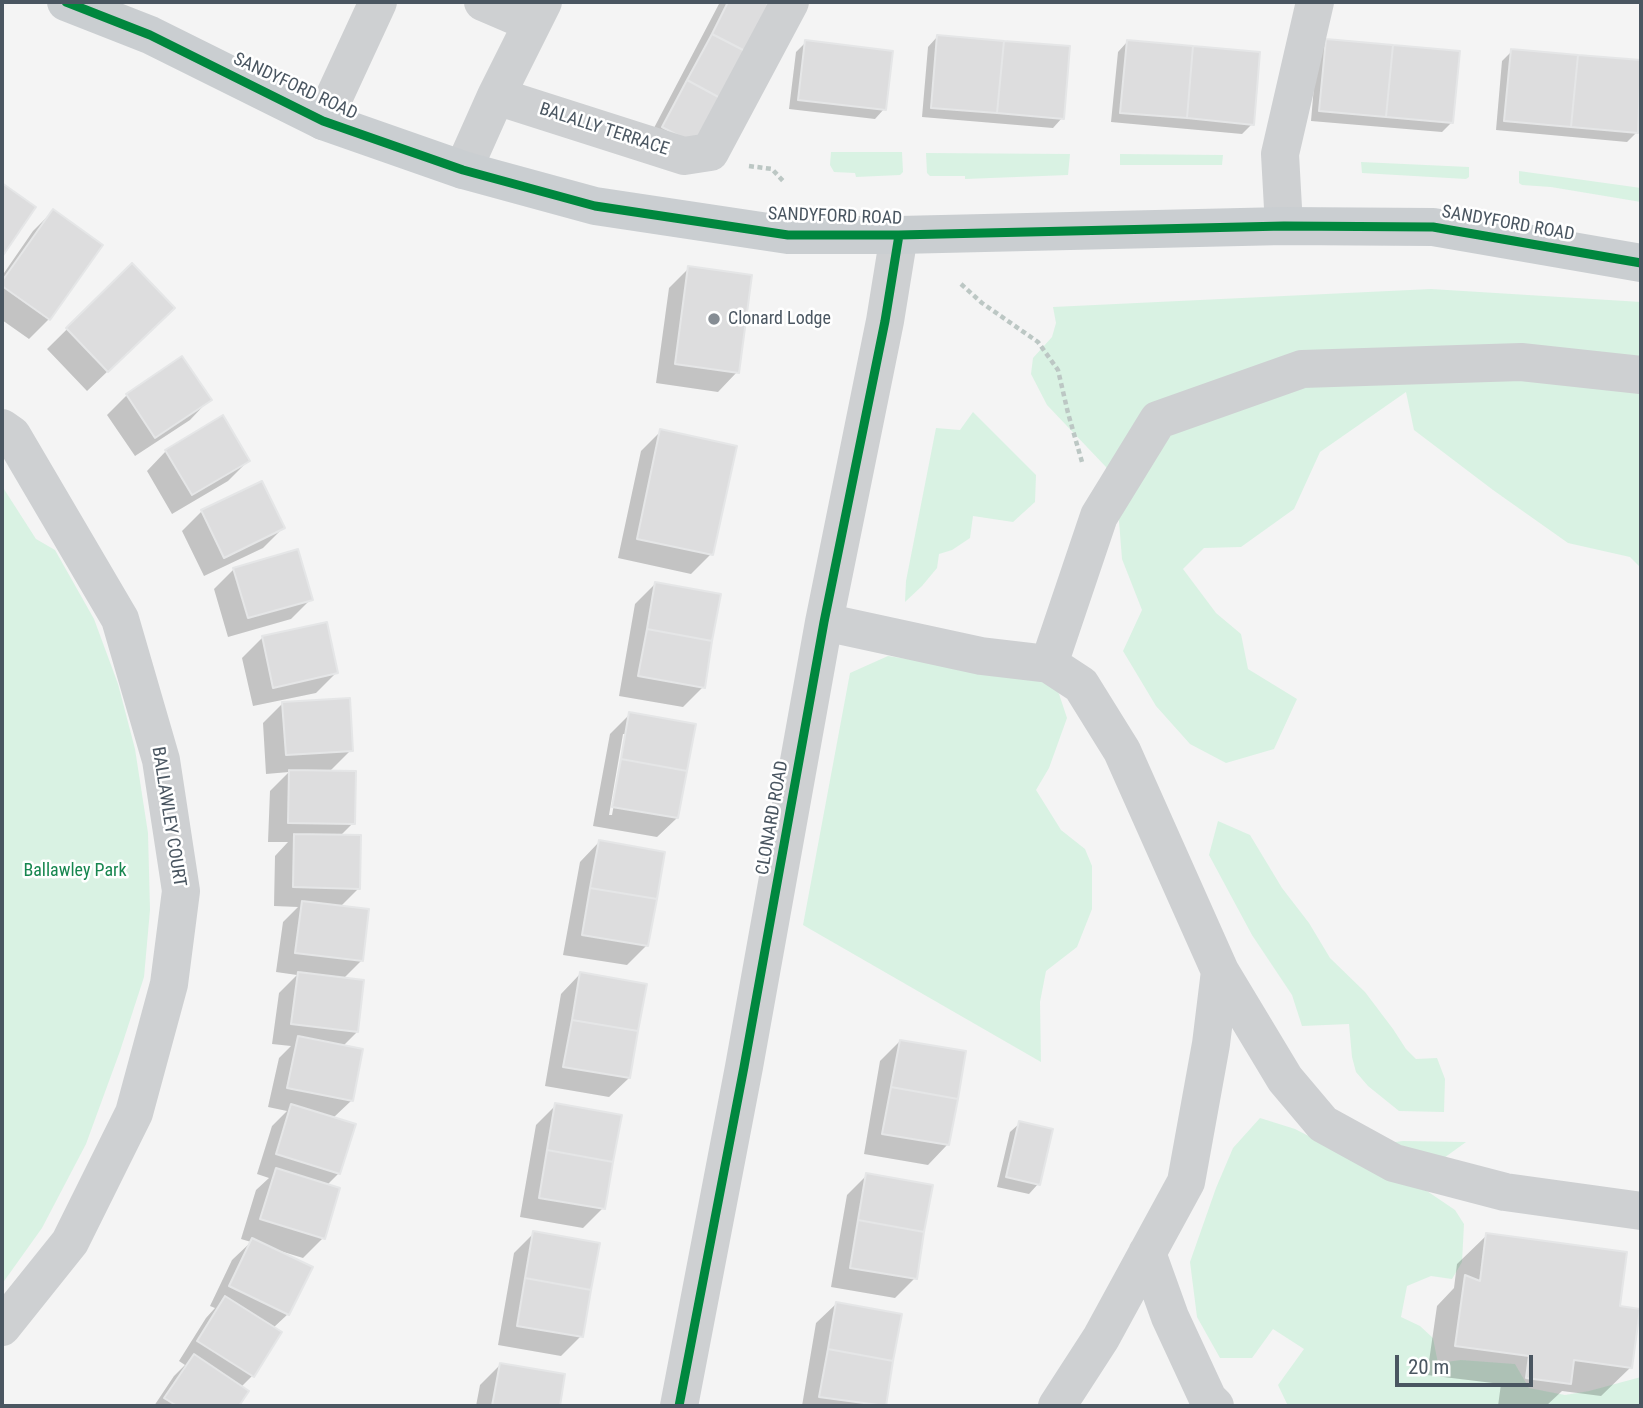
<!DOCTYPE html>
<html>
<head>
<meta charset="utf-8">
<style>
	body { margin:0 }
	#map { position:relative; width:1643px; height:1408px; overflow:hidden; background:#f4f4f4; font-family:"Roboto Condensed",sans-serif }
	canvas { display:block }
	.frame { position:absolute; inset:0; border:4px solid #4a5661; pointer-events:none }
	.scale { position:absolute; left:1395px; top:1355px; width:138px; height:32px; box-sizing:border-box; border:4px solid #4a5661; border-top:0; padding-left:9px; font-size:21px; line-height:24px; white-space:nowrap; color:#4a5661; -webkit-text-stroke:5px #fff; paint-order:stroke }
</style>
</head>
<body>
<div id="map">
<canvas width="1643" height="1408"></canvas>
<div class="frame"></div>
<div class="scale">20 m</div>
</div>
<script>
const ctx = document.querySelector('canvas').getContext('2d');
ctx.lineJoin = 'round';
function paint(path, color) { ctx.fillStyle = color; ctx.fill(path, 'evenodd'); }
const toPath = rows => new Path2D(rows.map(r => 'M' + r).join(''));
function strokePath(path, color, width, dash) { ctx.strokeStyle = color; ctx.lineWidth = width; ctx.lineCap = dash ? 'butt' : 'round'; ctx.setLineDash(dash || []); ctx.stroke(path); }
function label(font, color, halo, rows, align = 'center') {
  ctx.font = font + ' "Roboto Condensed",sans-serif'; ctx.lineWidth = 5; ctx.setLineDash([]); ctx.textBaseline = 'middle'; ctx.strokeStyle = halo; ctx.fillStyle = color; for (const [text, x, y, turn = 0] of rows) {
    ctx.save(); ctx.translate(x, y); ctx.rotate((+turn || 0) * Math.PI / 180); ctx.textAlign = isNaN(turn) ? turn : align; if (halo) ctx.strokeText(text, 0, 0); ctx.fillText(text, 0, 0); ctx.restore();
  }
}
paint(toPath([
	[831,152,902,152,903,172,900,175,856,177,855,173,834,172,830,165],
	[926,153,1070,154,1068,175,965,179,965,176,930,176,927,173],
	[1120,154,1223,155,1222,165,1120,165],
	[1361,162,1469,167,1469,177,1466,179,1362,173],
	[1519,171,1641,188,1641,202,1551,187,1522,185,1519,183],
	[1431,289,1641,302,1641,568,1630,557,1568,543,1493,490,1414,430,1406,392,1320,452,1294,509,1241,547,1204,548,1183,569,1216,613,1241,634,1248,669,1297,699,1274,749,1226,763,1190,744,1156,706,1123,651,1142,610,1122,559,1117,496,1106,467,1047,405,1031,374,1033,358,1052,337,1056,323,1053,307],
	[973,412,1036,475,1035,502,1013,522,973,516,970,538,952,550,939,554,937,568,922,586,905,602,906,581,936,428,960,430],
	[2,486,36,539,55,550,94,619,118,684,135,749,148,833,150,910,144,977,120,1051,86,1144,42,1228,2,1284],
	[888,656,940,664,1049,664,1067,718,1049,768,1036,790,1061,830,1085,849,1092,866,1092,909,1077,947,1046,971,1040,1002,1041,1062,803,925,850,673],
	[1218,821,1250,835,1282,888,1309,923,1330,958,1365,992,1393,1029,1406,1049,1416,1059,1437,1058,1445,1079,1444,1112,1399,1111,1368,1086,1356,1072,1352,1057,1349,1024,1302,1026,1292,995,1252,935,1209,855],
	[1260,1118,1295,1129,1336,1150,1403,1141,1466,1142,1415,1179,1424,1189,1455,1210,1464,1224,1462,1262,1452,1279,1431,1276,1407,1286,1401,1317,1420,1326,1433,1338,1438,1363,1461,1360,1515,1364,1529,1388,1565,1395,1589,1391,1641,1377,1641,1406,1288,1406,1278,1385,1304,1349,1273,1329,1252,1358,1220,1358,1197,1317,1190,1262,1216,1188,1233,1148]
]), '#d9f2e3');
paint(toPath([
	[720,2,772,2,677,164,644,147],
	[937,37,1062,118,1053,128,922,117,928,47],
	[1327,41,1452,122,1442,132,1311,121,1317,51],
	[806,42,884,109,875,119,789,109,796,52],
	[1127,42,1252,124,1242,134,1111,122,1118,52],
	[1512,51,1641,62,1637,132,1627,142,1496,130,1502,61],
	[53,211,101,245,49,319,29,339,2,320,2,276,33,231],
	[131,266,153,328,87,391,47,349],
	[689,268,737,372,718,392,656,383,669,288],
	[127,395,209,400,190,420,135,456,107,415],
	[661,431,711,554,691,574,618,558,641,451],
	[166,451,248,461,228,481,172,514,147,471],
	[202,511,283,528,263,548,204,576,182,531],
	[234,569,311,599,291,619,228,637,214,589],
	[655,584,703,687,683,707,619,696,635,604],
	[262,638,336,673,316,693,253,706,242,658],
	[283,703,351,750,329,772,353,823,340,836,359,888,340,907,361,961,343,979,357,1032,342,1047,352,1100,333,1118,339,1173,326,1186,323,1238,303,1258,277,1250,288,1314,273,1328,252,1376,241,1387,247,1391,237,1406,154,1406,174,1376,185,1365,179,1361,206,1318,215,1308,210,1306,232,1260,251,1242,241,1239,256,1190,269,1178,257,1174,272,1126,287,1111,268,1107,279,1058,291,1046,272,1044,279,993,297,975,276,972,283,922,298,907,274,906,275,856,288,842,268,842,270,791,289,772,266,774,263,723],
	[630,714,677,818,657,837,593,826,610,734],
	[623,734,627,734,612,815,609,815],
	[599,842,647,945,627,965,563,955,580,862],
	[580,974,629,1078,609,1097,545,1086,561,994],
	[900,1041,947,1145,928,1165,864,1154,880,1061],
	[556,1105,603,1208,583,1228,520,1217,536,1125],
	[1020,1123,1038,1184,1029,1194,997,1187,1010,1132],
	[867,1175,915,1278,895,1298,831,1287,847,1195],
	[534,1233,581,1336,561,1356,498,1345,514,1253],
	[1487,1235,1631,1367,1601,1396,1562,1391,1546,1406,1498,1406,1501,1384,1427,1375,1437,1306,1454,1288,1457,1264],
	[836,1304,900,1315,884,1406,802,1406,816,1323],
	[500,1365,563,1376,558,1406,476,1406,480,1385]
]), '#0003');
const building = toPath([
	[728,2,764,2,772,6,747,52,712,34,728,2],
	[712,34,747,52,722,99,687,80,712,34],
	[937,35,1004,41,997,113,931,108,937,35],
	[1326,39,1393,45,1386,117,1319,111,1326,39],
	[805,40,893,51,886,110,798,100,805,40],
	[1127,40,1193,46,1187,118,1120,113,1127,40],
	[1004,41,1070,46,1064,119,997,113,1004,41],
	[1393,45,1460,51,1453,123,1386,117,1393,45],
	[1193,46,1260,52,1254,125,1187,118,1193,46],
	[1511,49,1578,55,1571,127,1504,121,1511,49],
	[1578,55,1641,60,1638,133,1571,127,1578,55],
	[687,80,722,99,698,146,662,127,687,80],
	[2,183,36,207,2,257,2,183],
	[53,209,103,245,50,320,2,286,2,281,53,209],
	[132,263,175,308,108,372,66,328,132,263],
	[688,266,752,275,739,373,675,364,688,266],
	[182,356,212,400,155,438,126,394,182,356],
	[223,415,250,461,192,495,165,450,223,415],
	[660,429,737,446,713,555,637,539,660,429],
	[262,481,285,528,224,558,201,510,262,481],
	[298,549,313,600,248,618,233,568,298,549],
	[655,582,721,594,712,641,647,629,655,582],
	[327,622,338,673,273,688,262,636,327,622],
	[647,629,712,641,705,688,638,676,647,629],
	[350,698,353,751,286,755,282,702,350,698],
	[629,712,696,724,687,771,621,759,629,712],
	[621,759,687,771,678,818,612,807,621,759],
	[289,770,356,771,355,824,288,823,289,770],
	[294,834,361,835,360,889,293,887,294,834],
	[599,840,665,852,657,899,590,888,599,840],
	[590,888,657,899,648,946,582,935,590,888],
	[302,901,369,909,363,961,295,953,302,901],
	[298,972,364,980,358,1032,291,1024,298,972],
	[580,972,647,984,638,1031,572,1020,580,972],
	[572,1020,638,1031,630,1078,563,1067,572,1020],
	[298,1036,363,1049,353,1101,287,1088,298,1036],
	[900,1040,966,1051,958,1099,891,1087,900,1040],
	[891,1087,958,1099,949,1145,882,1134,891,1087],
	[555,1103,622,1115,613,1162,547,1150,555,1103],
	[291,1104,356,1124,340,1174,276,1154,291,1104],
	[1019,1121,1053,1129,1040,1185,1006,1177,1019,1121],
	[547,1150,613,1162,605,1209,539,1198,547,1150],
	[276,1168,340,1188,325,1239,260,1219,276,1168],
	[866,1173,933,1185,924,1232,858,1220,866,1173],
	[858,1220,924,1232,917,1279,850,1268,858,1220],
	[533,1231,600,1243,591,1290,525,1278,533,1231],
	[1486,1233,1627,1252,1620,1306,1640,1309,1632,1368,1574,1360,1571,1384,1526,1378,1529,1356,1455,1346,1465,1275,1480,1281,1486,1233],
	[252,1238,313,1267,289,1315,229,1286,252,1238],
	[525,1278,591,1290,583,1337,517,1326,525,1278],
	[225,1296,282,1332,254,1377,197,1341,225,1296],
	[836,1302,902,1314,893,1361,828,1349,836,1302],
	[828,1349,893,1361,886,1406,819,1397,828,1349],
	[194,1354,249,1391,239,1406,177,1406,164,1398,194,1354],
	[500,1363,565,1374,560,1406,492,1406,500,1363]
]);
paint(building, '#ddddde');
strokePath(building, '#e5e6e7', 2);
strokePath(toPath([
	[749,166,772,169,784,182],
	[961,284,982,303,1038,342,1058,370,1068,413,1082,462]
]), '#bcc7c4', 4.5, [5, 3.5]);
strokePath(toPath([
	[483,2,532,23],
	[496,96,684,156,710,152,790,2],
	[323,121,378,2],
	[463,170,496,96,543,2],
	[1284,226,1280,154,1315,2],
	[2,428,12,435,120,619,161,760,181,891,169,984,134,1113,70,1242,2,1327],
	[824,622,981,656,1049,664,1081,685,1122,751,1220,971,1285,1079,1323,1124,1394,1163,1505,1192,1641,1211],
	[1049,664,1099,516,1158,420,1302,369,1521,362,1641,375],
	[1147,1253,1170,1317,1208,1399,1215,1406],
	[679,1406,744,1067,824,622,885,321,899,235],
	[1057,1406,1101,1338,1186,1182,1211,1044,1220,971]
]), '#ced0d2', 38);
strokePath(toPath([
	[66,2,150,35,323,121,463,170,595,206,788,235,899,235,1284,226,1433,227,1641,263]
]), '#caced1', 38);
strokePath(toPath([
	[66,2,150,35,323,121,463,170,595,206,788,235,899,235,1284,226,1433,227,1641,263],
	[679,1406,744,1067,824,622,885,321,899,235]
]), '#00873e', 9);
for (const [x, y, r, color] of [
	[714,319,7,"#868d94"]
]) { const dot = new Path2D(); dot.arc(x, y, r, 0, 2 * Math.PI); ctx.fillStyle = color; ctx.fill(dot); strokePath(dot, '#fff', 2.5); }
label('18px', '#4a5661', '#fff', [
	["SANDYFORD ROAD",295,87,25],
	["BALALLY TERRACE",604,130,18],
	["SANDYFORD ROAD",835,217,2],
	["SANDYFORD ROAD",1508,224,10],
	["BALLAWLEY COURT",168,817,81],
	["CLONARD ROAD",773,818,-80]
]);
label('18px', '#4a5661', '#fff', [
	["Clonard Lodge",728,319]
], 'left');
label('18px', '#17864f', '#fff', [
	["Ballawley Park",75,871]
]);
</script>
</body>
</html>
